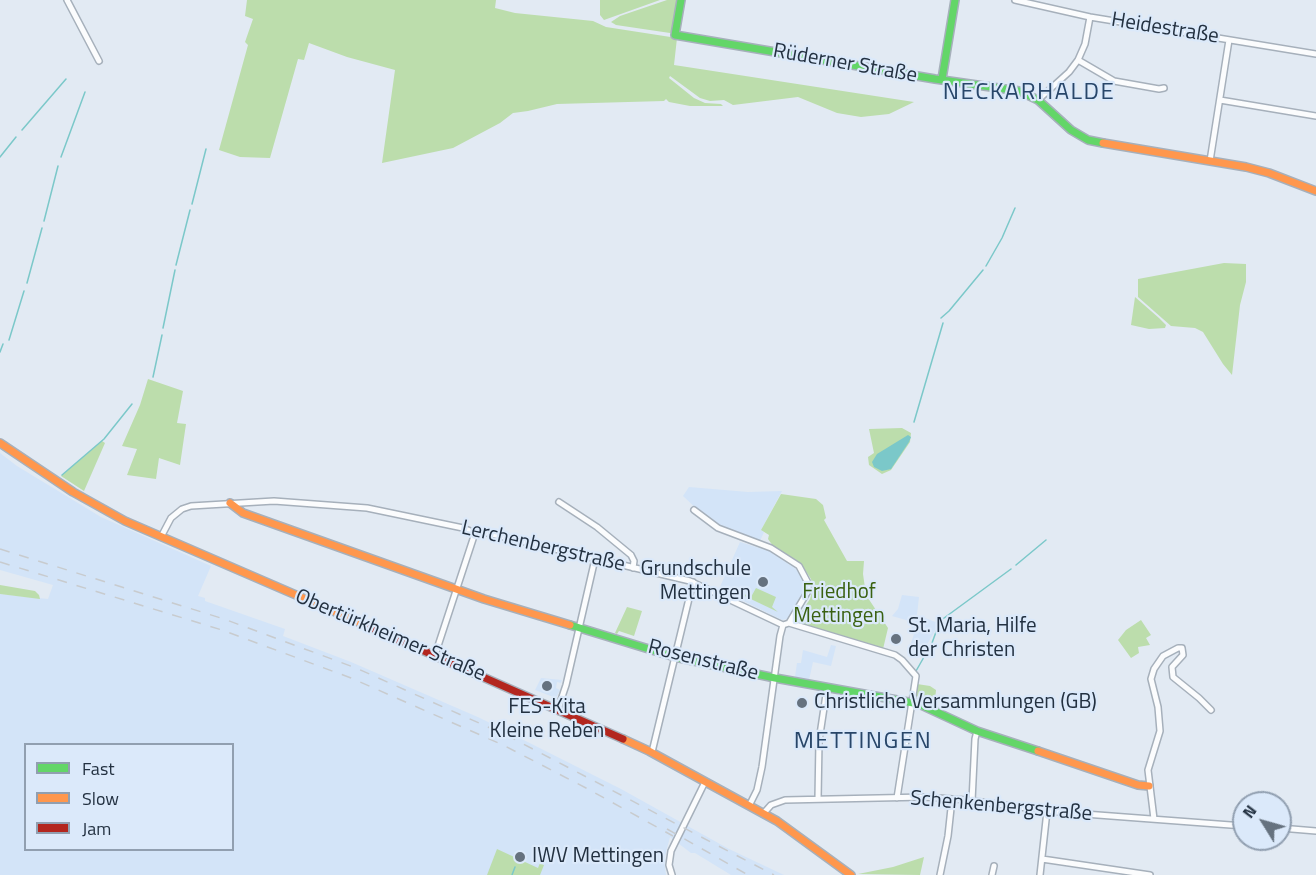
<!DOCTYPE html>
<html>
<head>
<meta charset="utf-8">
<style>
	body { margin:0 }
	#map { position:relative; width:1316px; height:875px; overflow:hidden; background:#e2eaf3; font-family:"Titillium Web",sans-serif }
	canvas { display:block }
	.legend { position:absolute; left:24px; top:743px; width:210px; height:108px; box-sizing:border-box; background:#dbe9fa; border:2px solid #919fb0; margin:0; padding:8px 10px; list-style:none; font-size:18px; color:#233141 }
	.legend li { display:flex; align-items:center; gap:12px; height:30px }
	.legend b { width:30px; border:2px solid #919fb0 }
	.north { position:absolute; left:1232px; top:791px; width:60px; height:60px; box-sizing:border-box; background:#dbe9fa; border:2px solid #919fb0; border-radius:50%; rotate:307deg; font-size:16px; font-weight:700; line-height:24px; text-align:center; color:#233141 }
	.north::after { content:''; display:block; margin:auto; width:21px; height:27px; background:#66727f; clip-path:polygon(50% 0,100% 100%,50% 72%,0 100%) }
</style>
</head>
<body>
<div id="map">
<canvas width="1316" height="875"></canvas>
<ul class="legend">
<li><b style="height:8px;background:#63d668"></b>Fast</li>
<li><b style="height:8px;background:#ff974d"></b>Slow</li>
<li><b style="height:8px;background:#b3261e"></b>Jam</li>
</ul>
<div class="north">N</div>
</div>
<script>
const ctx = document.querySelector('canvas').getContext('2d');
ctx.lineJoin = 'round';
function paint(path, color) { ctx.fillStyle = color; ctx.fill(path, 'evenodd'); }
const toPath = rows => new Path2D(rows.map(r => 'M' + r).join(''));
function strokePath(path, color, width, dash) { ctx.strokeStyle = color; ctx.lineWidth = width; ctx.lineCap = dash ? 'butt' : 'round'; ctx.setLineDash(dash || []); ctx.stroke(path); }
function label(font, color, halo, rows, align = 'center') {
  ctx.font = font + ' "Titillium Web",sans-serif'; ctx.lineWidth = 4.5; ctx.setLineDash([]); ctx.textBaseline = 'middle'; ctx.strokeStyle = halo; ctx.fillStyle = color; for (const [text, x, y, turn = 0] of rows) {
    ctx.save(); ctx.translate(x, y); ctx.rotate((+turn || 0) * Math.PI / 180); ctx.textAlign = isNaN(turn) ? turn : align; if (halo) ctx.strokeText(text, 0, 0); ctx.fillText(text, 0, 0); ctx.restore();
  }
}
paint(toPath([
	[0,453,17,466,101,517,211,566,198,596,205,598,205,601,285,629,283,636,351,662,480,718,621,789,729,849,784,875,731,875,695,853,691,853,670,837,664,860,666,875,0,875,0,594,48,599,53,585,0,570],
	[26,744,232,744,232,850,26,850],
	[689,487,748,492,782,491,761,530,764,532,760,541,731,531,703,515,683,496],
	[740,542,769,551,799,571,804,580,806,590,787,619,782,620,719,589],
	[902,595,919,597,917,615,938,623,935,631,922,653,909,649,915,631,911,630,913,622,892,616,898,609],
	[831,645,836,646,831,666,813,662,809,680,795,677,797,663,801,663,803,650,827,657],
	[541,678,562,680,561,683,557,682,556,688,560,690,556,698,535,690]
]), '#d3e4f8');
paint(toPath([
	[247,0,496,0,495,8,515,13,593,21,606,27,677,38,674,65,914,102,889,114,861,117,837,113,798,97,733,105,724,100,710,101,700,98,670,76,669,78,694,98,705,103,721,104,723,106,690,106,669,102,666,99,664,101,557,104,528,111,513,113,500,123,453,148,382,163,395,70,347,57,309,43,304,60,298,59,270,158,240,157,219,150,248,45,245,42,253,19,245,16],
	[600,0,660,0,604,20,600,15],
	[667,0,678,0,672,32,670,33,616,25,611,22,620,16],
	[1224,263,1246,264,1246,282,1240,305,1232,375,1223,364,1203,332,1195,328,1171,326,1138,297,1138,279],
	[1135,297,1159,318,1166,325,1165,328,1149,329,1131,325],
	[148,379,183,391,177,423,186,424,180,465,159,458,156,479,127,475,137,449,122,446,140,405],
	[902,428,911,433,910,442,891,470,882,474,869,465,868,457,874,453,869,429],
	[102,441,105,443,84,491,61,476],
	[781,494,816,499,823,505,826,518,824,520,847,561,864,561,863,574,866,595,888,628,883,649,794,623,810,599,813,589,811,579,801,564,773,546,768,539,769,535,761,530],
	[0,585,35,591,39,595,40,599,0,594],
	[756,588,776,597,772,607,778,612,734,591,735,590,751,597],
	[627,607,642,611,634,636,619,631,617,634,615,633],
	[1141,620,1151,635,1146,638,1150,645,1138,647,1139,653,1131,658,1118,640,1126,630],
	[917,684,930,686,936,690,935,701,922,695,920,697,915,696],
	[497,849,538,868,540,863,544,865,540,875,487,875],
	[924,857,920,875,858,874,893,867]
]), '#bcddac');
paint(toPath([
	[908,435,911,437,909,442,891,469,882,471,874,467,872,462,877,454]
]), '#7bc8c9');
strokePath(toPath([
	[22,130,66,79],
	[0,157,16,137],
	[61,157,85,92],
	[192,204,206,149],
	[44,221,58,166],
	[176,265,190,210],
	[986,266,1002,238,1015,208],
	[27,283,42,228],
	[941,318,949,311,983,270],
	[163,328,175,270],
	[9,340,24,291],
	[0,352,3,344],
	[153,377,162,335],
	[914,422,943,323],
	[62,475,104,439,132,404],
	[1016,565,1046,540],
	[916,671,932,643,940,621,1011,569],
	[512,875,515,867]
]), '#7bc8c9', 1.5);
const street = toPath([
	[67,0,99,61],
	[1015,0,1090,17,1316,54],
	[1078,60,1114,81,1159,89,1164,88],
	[1038,100,1069,72,1078,60,1085,44,1090,17],
	[1220,100,1316,116],
	[1210,161,1229,40],
	[559,502,597,527,631,555,634,561,633,568],
	[694,510,718,528,771,548,799,566,808,583,808,591,789,623],
	[161,537,171,518,182,509,191,506,274,501,367,508,463,528,475,533,479,531,690,581,783,625],
	[783,625,789,623,895,655,902,660,916,676,897,798],
	[435,655,475,533],
	[558,709,566,685,595,559],
	[652,752,693,582],
	[818,799,819,741,827,688],
	[972,801,975,739,977,731],
	[749,806,757,790,762,767,780,636,783,625],
	[763,814,771,805,785,800,925,797,966,800,1058,812,1244,826],
	[1154,819,1148,770,1160,731,1158,707,1151,679,1154,669,1163,656,1178,648,1182,648,1183,655,1172,667,1173,677,1199,698,1211,710],
	[1280,828,1316,831],
	[1042,859,1150,875],
	[672,875,669,865,671,851,705,782],
	[940,875,948,836,952,799],
	[992,875,994,866],
	[1040,875,1047,811]
]);
const fast = toPath([
	[681,0,675,35,935,79,1019,91,1038,100,1071,130,1088,140,1103,143],
	[942,79,955,0],
	[570,625,675,657,775,678,919,704,977,731,1038,751]
]);
const slow = toPath([
	[1103,143,1246,167,1269,173,1316,191],
	[0,443,73,492,125,521,363,624],
	[230,503,243,513,484,599,570,625],
	[623,739,649,751,777,821,851,875],
	[1038,751,1138,785,1149,786]
]);
const jam = toPath([
	[363,624,623,739]
]);
strokePath(street, '#a6b0bb', 8);
strokePath(fast, '#a6b0bb', 10);
strokePath(slow, '#a6b0bb', 10);
strokePath(jam, '#a6b0bb', 10);
strokePath(street, '#fbfcfd', 5);
strokePath(fast, '#63d668', 7);
strokePath(slow, '#ff974d', 7);
strokePath(jam, '#b3261e', 7);
strokePath(toPath([
	[0,549,224,619,356,668,508,736,774,875],
	[0,562,222,630,351,678,503,745,586,788,673,836],
	[667,829,748,875]
]), '#c8cbce', 1.5, [10, 10]);
for (const [x, y, r, color] of [
	[763,582,6,"#66727f"],
	[896,639,6,"#66727f"],
	[547,686,6,"#66727f"],
	[802,703,6,"#66727f"],
	[520,857,6,"#66727f"]
]) { const dot = new Path2D(); dot.arc(x, y, r, 0, 2 * Math.PI); ctx.fillStyle = color; ctx.fill(dot); strokePath(dot, '#dbe9fa', 2); }
label('21px', '#233141', '#dbe9fa', [
	["Heidestraße",1165,29,9],
	["Rüderner Straße",845,64,10],
	["Lerchenbergstraße",543,547,13],
	["Obertürkheimer Straße",390,636,23],
	["Rosenstraße",703,661,14],
	["Schenkenbergstraße",1001,807,5]
]);
label('21px', '#233141', '#dbe9fa', [
	["Grundschule",751,570,"right"],
	["Mettingen",751,594,"right"],
	["St. Maria, Hilfe",908,627],
	["der Christen",908,651],
	["Christliche Versammlungen (GB)",814,703],
	["FES-Kita",547,708,"center"],
	["Kleine Reben",547,732,"center"],
	["IWV Mettingen",532,857]
], 'left');
label('21px', '#3a6111', '#dbe9fa', [
	["Friedhof",839,593],
	["Mettingen",839,617]
]);
ctx.letterSpacing = '1.5px';
label('24px', '#284669', '#dbe9fa', [
	["NECKARHALDE",1029,93],
	["METTINGEN",863,742]
]);
ctx.letterSpacing = '0px';
</script>
</body>
</html>
